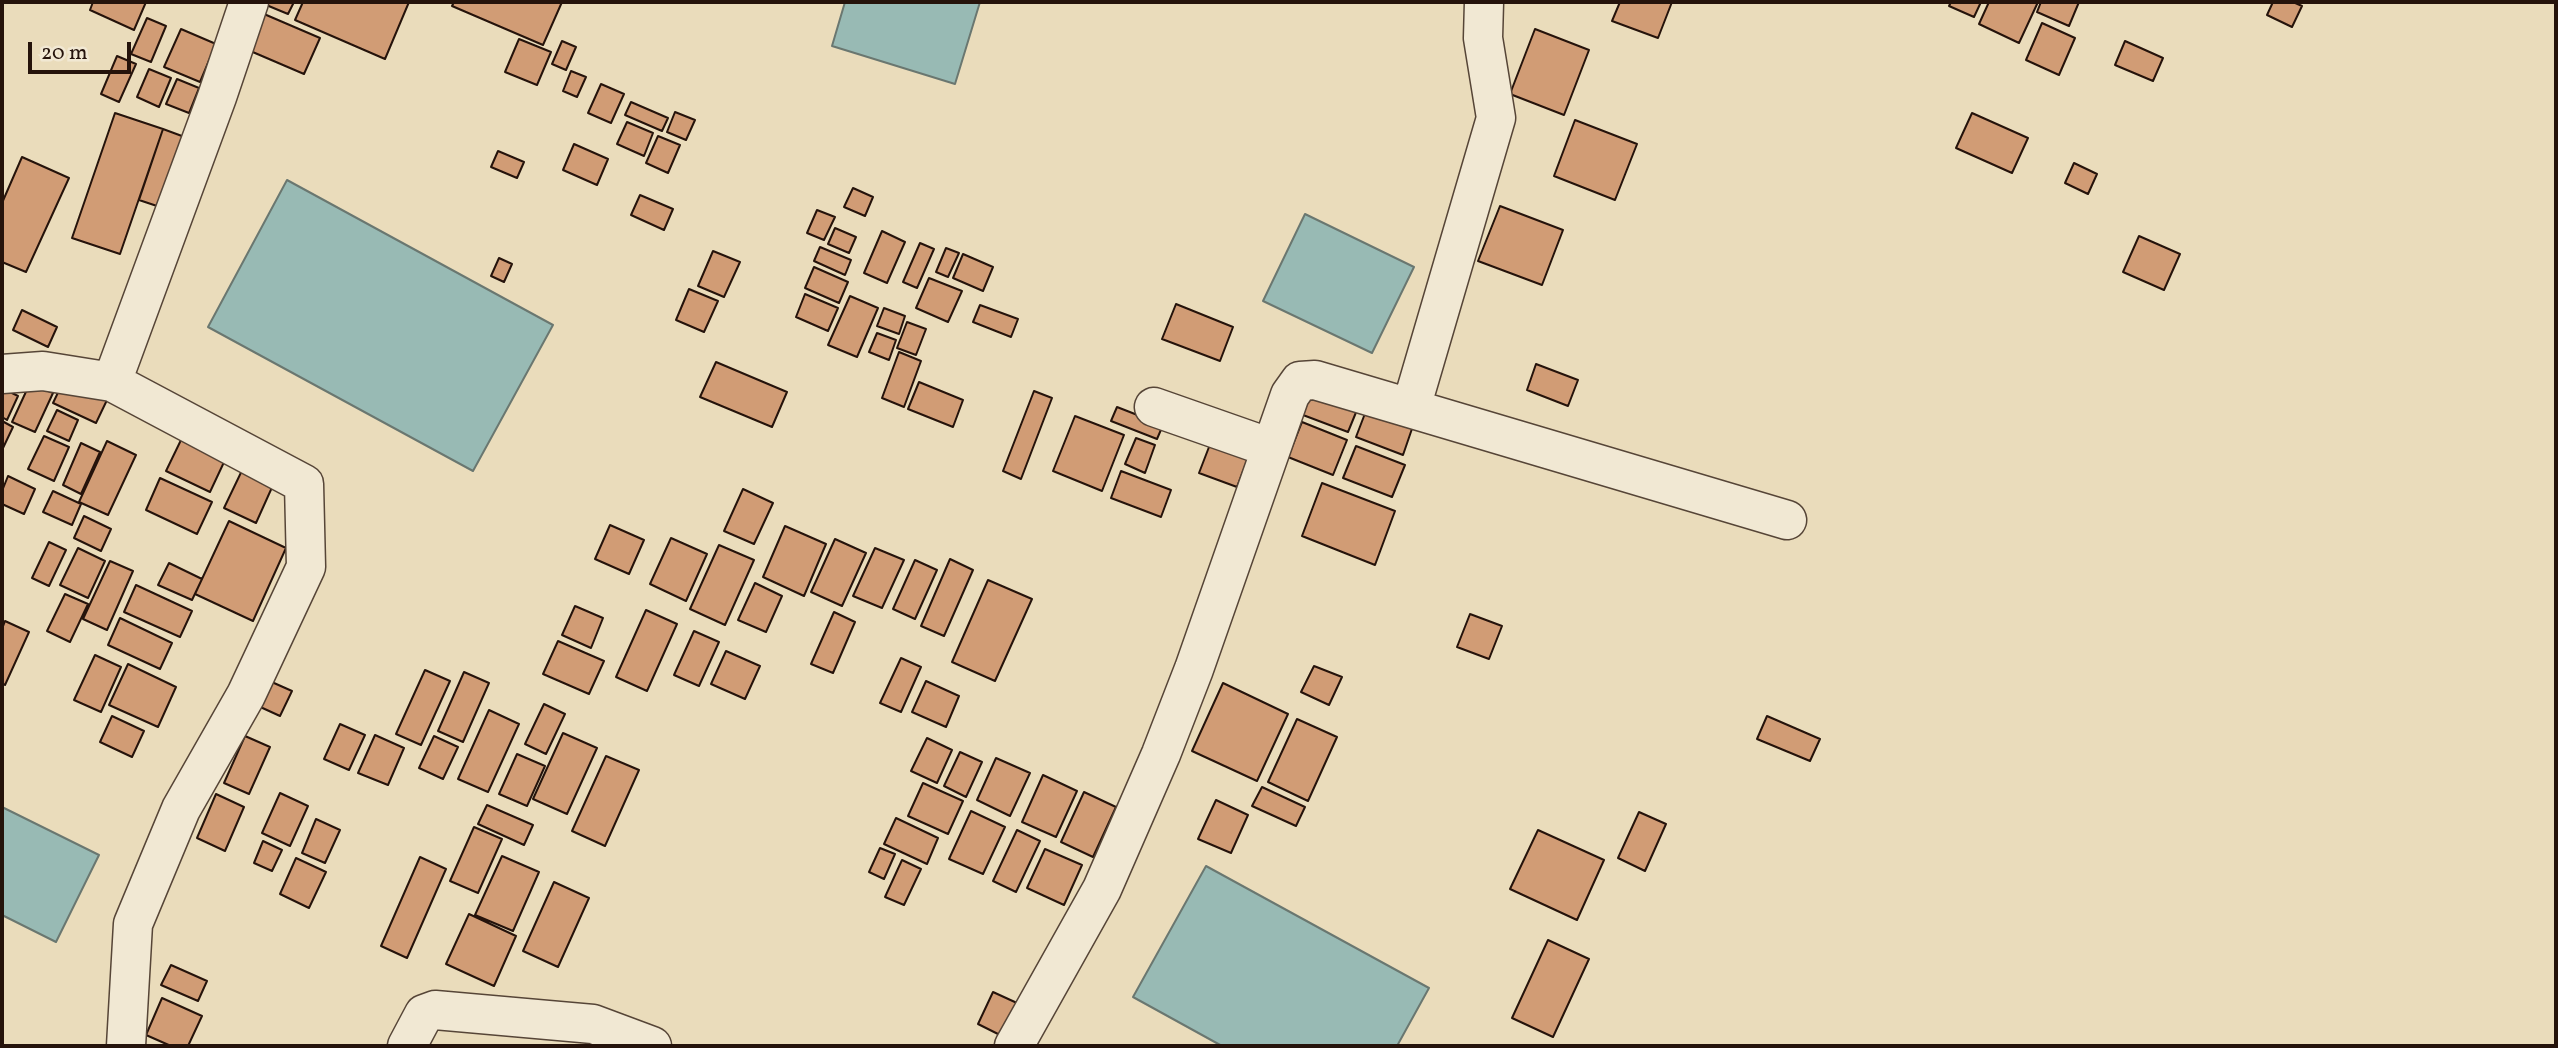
<!DOCTYPE html>
<html>
<head>
<meta charset="utf-8">
<style>
	body { margin:0 }
	#map { position:relative; width:2558px; height:1048px; overflow:hidden; background:#eadcbb; font-family:Vollkorn,serif }
	canvas { display:block }
	.frame { position:absolute; inset:0; border:4px solid #25130b; pointer-events:none }
	.scale { position:absolute; left:28px; top:42px; width:103px; height:32px; box-sizing:border-box; border:4px solid #25130b; border-top:0; padding-left:9px; font-size:21px; line-height:24px; white-space:nowrap; color:#25130b; -webkit-text-stroke:5px #f1e8d3; paint-order:stroke }
</style>
</head>
<body>
<div id="map">
<canvas width="2558" height="1048"></canvas>
<div class="frame"></div>
<div class="scale">20 m</div>
</div>
<script>
const ctx = document.querySelector('canvas').getContext('2d');
ctx.lineJoin = 'round';
function paint(path, color) { ctx.fillStyle = color; ctx.fill(path, 'evenodd'); }
const toPath = rows => new Path2D(rows.map(r => 'M' + r).join(''));
function strokePath(path, color, width, dash) { ctx.strokeStyle = color; ctx.lineWidth = width; ctx.lineCap = dash ? 'butt' : 'round'; ctx.setLineDash(dash || []); ctx.stroke(path); }
const water = toPath([
	[845,2,980,2,955,84,832,46,845,2],
	[287,180,553,325,473,471,208,327,287,180],
	[1305,214,1414,267,1372,353,1263,301,1305,214],
	[2,807,99,855,56,942,2,915,2,807],
	[1206,866,1429,988,1397,1046,1222,1046,1133,997,1206,866]
]);
paint(water, '#98bab4');
strokePath(water, '#6a7770', 2);
const building = toPath([
	[93,2,146,2,134,30,90,10,93,2],
	[259,2,294,2,288,14,259,2],
	[303,2,409,2,385,59,295,20,303,2],
	[454,2,562,2,543,45,452,6,454,2],
	[1620,2,1672,2,1658,38,1612,21,1620,2],
	[1951,2,1981,2,1974,17,1949,6,1951,2],
	[1989,2,2038,2,2019,43,1979,24,1989,2],
	[2041,2,2079,2,2069,26,2037,12,2041,2],
	[2273,2,2293,2,2302,6,2292,27,2267,15,2273,2],
	[264,14,320,38,304,74,248,50,264,14],
	[147,18,166,26,151,62,131,54,147,18],
	[2042,23,2075,38,2059,75,2026,60,2042,23],
	[181,29,216,44,200,82,164,67,181,29],
	[1535,29,1589,50,1564,115,1510,94,1535,29],
	[519,39,551,52,537,85,505,72,519,39],
	[562,41,576,47,566,70,552,64,562,41],
	[2125,41,2163,58,2153,81,2115,65,2125,41],
	[117,56,136,64,119,102,101,94,117,56],
	[149,69,171,78,159,107,137,97,149,69],
	[571,71,586,77,577,97,563,91,571,71],
	[177,79,199,88,189,113,166,104,177,79],
	[601,84,624,94,611,123,588,113,601,84],
	[631,102,668,118,662,131,625,115,631,102],
	[675,112,695,120,686,140,667,132,675,112],
	[115,113,163,129,120,254,72,238,115,113],
	[1972,113,2028,138,2012,173,1956,148,1972,113],
	[1575,120,1637,144,1615,200,1554,176,1575,120],
	[627,122,653,133,644,156,617,144,627,122],
	[163,129,190,139,166,209,139,200,163,129],
	[658,136,680,145,668,173,646,163,658,136],
	[574,144,608,159,597,185,563,170,574,144],
	[498,151,524,162,517,178,491,167,498,151],
	[22,157,69,178,26,272,2,262,2,203,22,157],
	[2074,163,2097,174,2088,194,2065,183,2074,163],
	[853,188,873,197,865,216,844,207,853,188],
	[640,195,673,209,664,230,631,215,640,195],
	[1500,206,1563,230,1542,285,1478,261,1500,206],
	[817,210,835,217,824,240,807,233,817,210],
	[835,228,856,237,849,253,828,244,835,228],
	[882,231,905,242,887,283,864,273,882,231],
	[2139,236,2180,254,2164,290,2123,272,2139,236],
	[920,243,934,249,917,288,903,282,920,243],
	[820,247,851,260,845,275,814,261,820,247],
	[946,248,959,253,948,277,936,272,946,248],
	[713,251,740,262,724,297,698,286,713,251],
	[963,254,993,267,983,291,953,278,963,254],
	[499,258,512,264,504,282,491,276,499,258],
	[814,267,848,282,839,303,805,288,814,267],
	[929,278,962,291,948,322,916,308,929,278],
	[689,289,718,301,704,332,676,320,689,289],
	[805,294,838,308,828,331,796,317,805,294],
	[850,296,878,308,857,357,828,345,850,296],
	[1176,304,1233,327,1220,361,1162,339,1176,304],
	[980,305,1018,319,1011,337,973,322,980,305],
	[884,308,905,316,899,334,877,326,884,308],
	[22,310,57,327,48,347,13,330,22,310],
	[907,322,926,329,916,355,897,348,907,322],
	[877,333,896,340,889,360,869,352,877,333],
	[899,352,921,361,904,407,882,398,899,352],
	[716,362,787,392,772,427,700,397,716,362],
	[1536,364,1578,380,1568,406,1527,390,1536,364],
	[64,380,107,400,96,423,53,403,64,380],
	[919,382,963,400,953,427,908,409,919,382],
	[30,383,53,393,35,432,12,422,30,383],
	[1313,387,1359,405,1348,432,1303,415,1313,387],
	[2,388,18,396,7,420,2,417,2,388],
	[1034,391,1052,398,1021,479,1003,471,1034,391],
	[1369,403,1415,420,1403,455,1356,437,1369,403],
	[1117,407,1163,425,1157,439,1111,421,1117,407],
	[57,410,78,420,69,441,47,431,57,410],
	[1075,416,1124,435,1102,491,1053,471,1075,416],
	[2,421,13,427,3,448,2,448,2,421],
	[1302,422,1347,440,1333,475,1288,457,1302,422],
	[1214,434,1252,448,1237,487,1199,473,1214,434],
	[44,436,69,447,54,481,28,469,44,436],
	[1136,438,1155,445,1145,473,1125,464,1136,438],
	[181,440,225,460,210,492,166,471,181,440],
	[107,441,136,455,108,515,79,502,107,441],
	[81,443,100,452,81,494,63,485,81,443],
	[1356,446,1405,465,1392,497,1343,478,1356,446],
	[247,460,278,474,256,523,224,508,247,460],
	[1121,471,1171,490,1161,517,1111,498,1121,471],
	[8,476,35,489,24,514,2,504,2,491,8,476],
	[160,478,212,502,197,534,146,510,160,478],
	[1322,483,1395,511,1375,565,1302,536,1322,483],
	[743,489,773,503,754,544,724,531,743,489],
	[53,491,81,504,72,525,43,512,53,491],
	[84,516,111,529,101,551,74,538,84,516],
	[229,521,286,548,253,621,195,594,229,521],
	[610,525,644,540,629,574,595,559,610,525],
	[785,526,826,544,804,596,763,577,785,526],
	[671,538,707,554,686,601,650,584,671,538],
	[835,539,866,553,842,606,811,592,835,539],
	[49,542,66,550,49,586,32,578,49,542],
	[719,545,754,560,725,625,690,609,719,545],
	[78,548,105,561,88,598,60,585,78,548],
	[875,548,904,560,882,608,853,596,875,548],
	[950,559,973,570,944,636,921,626,950,559],
	[915,560,937,570,915,619,893,609,915,560],
	[110,561,133,571,107,630,83,619,110,561],
	[169,563,202,579,192,600,158,585,169,563],
	[988,580,1032,599,995,681,952,662,988,580],
	[755,583,782,596,766,632,738,620,755,583],
	[136,585,192,611,180,637,124,612,136,585],
	[65,594,88,604,70,642,47,631,65,594],
	[575,606,603,618,591,648,562,635,575,606],
	[646,610,677,624,647,691,616,677,646,610],
	[834,612,855,622,833,673,811,664,834,612],
	[1470,614,1502,626,1489,659,1457,647,1470,614],
	[120,618,172,643,160,669,108,645,120,618],
	[5,621,29,632,5,685,2,683,2,629,5,621],
	[694,631,719,642,699,686,674,675,694,631],
	[558,641,604,661,589,694,543,674,558,641],
	[726,651,760,666,745,699,711,684,726,651],
	[95,655,121,667,101,712,74,700,95,655],
	[901,658,921,667,901,712,880,703,901,658],
	[128,664,176,687,158,727,109,705,128,664],
	[1314,666,1342,677,1329,705,1301,692,1314,666],
	[425,670,450,681,421,745,396,734,425,670],
	[464,672,489,683,463,742,438,731,464,672],
	[256,675,292,691,280,716,245,700,256,675],
	[926,681,959,696,946,727,912,712,926,681],
	[1223,683,1288,714,1257,781,1192,751,1223,683],
	[544,704,565,714,546,754,525,744,544,704],
	[489,710,519,724,488,792,458,779,489,710],
	[112,716,144,731,132,757,100,742,112,716],
	[1767,716,1820,739,1810,761,1757,739,1767,716],
	[1297,719,1337,737,1308,801,1268,782,1297,719],
	[340,724,365,735,349,770,324,759,340,724],
	[563,733,597,748,567,814,533,799,563,733],
	[375,735,404,748,388,785,358,773,375,735],
	[245,736,270,747,249,794,224,783,245,736],
	[434,736,458,747,443,779,419,768,434,736],
	[927,738,952,750,937,783,911,771,927,738],
	[960,752,982,762,966,797,944,786,960,752],
	[517,754,545,766,527,806,499,794,517,754],
	[606,756,639,770,605,846,572,831,606,756],
	[996,758,1030,773,1010,816,977,800,996,758],
	[1043,775,1077,791,1056,837,1022,822,1043,775],
	[923,783,963,801,948,834,908,816,923,783],
	[1262,787,1305,807,1296,826,1252,806,1262,787],
	[1084,792,1116,807,1093,857,1061,842,1084,792],
	[280,793,308,806,290,846,262,833,280,793],
	[216,794,244,807,225,851,197,838,216,794],
	[1216,800,1248,815,1231,853,1198,839,1216,800],
	[487,805,533,825,524,845,478,824,487,805],
	[971,811,1005,827,983,874,949,859,971,811],
	[1639,812,1666,824,1645,871,1618,858,1639,812],
	[896,818,938,838,927,864,884,844,896,818],
	[316,819,340,830,325,863,302,853,316,819],
	[474,827,502,839,478,893,450,881,474,827],
	[1017,830,1040,841,1016,892,993,881,1017,830],
	[1538,830,1604,860,1577,920,1510,889,1538,830],
	[263,841,282,850,272,871,254,863,263,841],
	[880,848,895,854,884,879,869,872,880,848],
	[1045,849,1082,865,1064,905,1027,888,1045,849],
	[502,856,539,872,513,931,475,915,502,856],
	[420,857,446,869,407,958,381,946,420,857],
	[296,858,326,872,309,908,280,894,296,858],
	[902,860,921,869,904,905,885,897,902,860],
	[554,882,589,898,558,967,523,951,554,882],
	[469,914,516,936,494,986,446,964,469,914],
	[1548,940,1589,959,1553,1037,1512,1018,1548,940],
	[171,965,207,981,198,1001,161,985,171,965],
	[993,992,1017,1003,1002,1036,978,1024,993,992],
	[162,998,202,1016,188,1046,171,1046,146,1035,162,998]
]);
paint(building, '#d19c75');
strokePath(building, '#25130b', 2);
const street = toPath([
	[2,374,43,371,112,382,304,484,306,567,246,695,181,809,133,924,126,1046],
	[112,382,217,97,249,2],
	[1154,407,1271,448],
	[1411,408,1496,118,1483,38,1484,2],
	[407,1046,424,1014,435,1010,593,1024,652,1046],
	[1014,1046,1102,889,1161,754,1194,669,1290,395,1300,381,1315,380,1787,520]
]);
strokePath(street, '#564537', 41);
strokePath(street, '#f1e8d3', 38);
</script>
</body>
</html>
